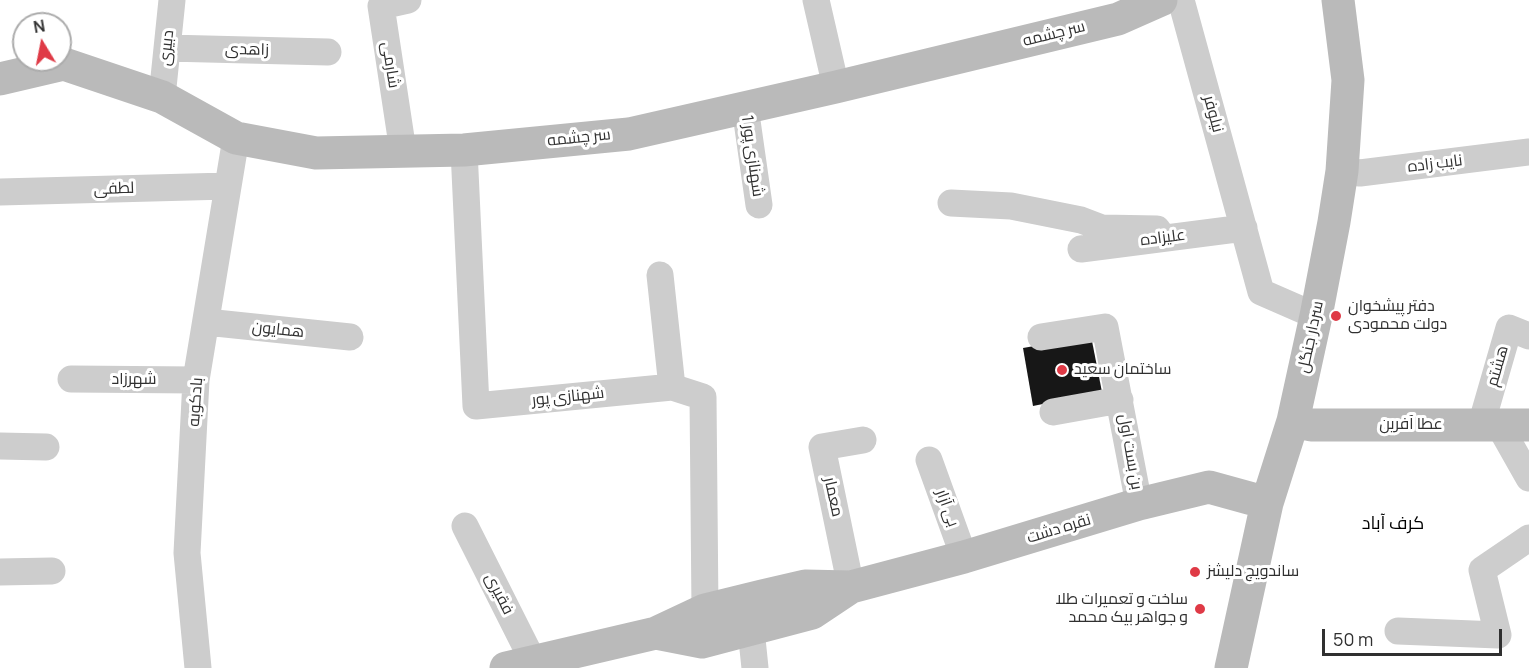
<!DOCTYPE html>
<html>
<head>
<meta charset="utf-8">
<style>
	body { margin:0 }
	#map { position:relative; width:1529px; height:668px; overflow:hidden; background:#fff; font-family:Manrope,sans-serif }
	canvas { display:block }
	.north { position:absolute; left:12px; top:12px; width:60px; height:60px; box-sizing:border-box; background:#fff; border:2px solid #acacac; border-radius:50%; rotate:350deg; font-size:16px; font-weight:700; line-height:24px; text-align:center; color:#303030 }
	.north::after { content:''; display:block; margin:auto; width:21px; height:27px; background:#df3a46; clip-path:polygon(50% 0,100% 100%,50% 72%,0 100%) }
	.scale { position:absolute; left:1322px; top:629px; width:180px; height:27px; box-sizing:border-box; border:3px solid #303030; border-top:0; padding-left:8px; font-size:18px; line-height:21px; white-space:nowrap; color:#303030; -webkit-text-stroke:4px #fff; paint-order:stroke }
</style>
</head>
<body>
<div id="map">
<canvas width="1529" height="668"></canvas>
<div class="north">N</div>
<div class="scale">50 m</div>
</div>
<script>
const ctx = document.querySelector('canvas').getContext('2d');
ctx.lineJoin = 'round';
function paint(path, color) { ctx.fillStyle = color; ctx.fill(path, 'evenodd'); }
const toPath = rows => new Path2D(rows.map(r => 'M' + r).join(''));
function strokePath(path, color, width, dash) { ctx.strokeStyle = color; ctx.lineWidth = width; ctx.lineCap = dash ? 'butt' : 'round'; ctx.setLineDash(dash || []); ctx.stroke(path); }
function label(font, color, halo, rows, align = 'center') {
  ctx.font = font + ' Manrope,Cairo,sans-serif'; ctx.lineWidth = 6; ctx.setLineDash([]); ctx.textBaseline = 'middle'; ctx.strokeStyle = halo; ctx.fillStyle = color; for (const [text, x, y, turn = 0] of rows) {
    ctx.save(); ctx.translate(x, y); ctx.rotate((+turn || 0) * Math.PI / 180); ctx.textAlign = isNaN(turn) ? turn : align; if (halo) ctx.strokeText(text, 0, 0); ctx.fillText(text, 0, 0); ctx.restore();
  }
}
paint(toPath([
	[1091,336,1102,392,1033,406,1023,348]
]), '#171717');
strokePath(toPath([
	[816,0,836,87],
	[1181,0,1261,292,1316,316],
	[167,48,328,52],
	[162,97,172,0],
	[745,107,759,205],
	[464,150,476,406,672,387,703,397,705,610],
	[403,151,381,6,408,0],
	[1342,171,1360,173,1529,152],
	[0,192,228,186],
	[951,203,1011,206,1081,220,1102,228,1157,229,1163,238],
	[1081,249,1244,228],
	[660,275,672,387],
	[206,322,350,337],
	[1041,337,1105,327,1139,504],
	[71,379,196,380],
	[1053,412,1120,400],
	[1481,425,1509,328,1529,336],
	[1499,425,1529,478],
	[0,446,46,447],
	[929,460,964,557],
	[465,526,533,661],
	[0,572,52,571],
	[851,587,822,447,863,440],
	[749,610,755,668],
	[1398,631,1498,635,1482,570,1529,538],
	[198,668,187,553,196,380,236,138]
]), '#cdcdcd', 27);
strokePath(toPath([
	[0,79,64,64,162,97,236,138,316,153,464,150,629,134,836,87,1118,19,1161,0],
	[1293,421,1311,425,1529,425],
	[656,633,702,642,812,613,851,587],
	[506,668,656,633,705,610,762,596,805,586,851,587,964,557,1139,504,1209,487,1267,503],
	[1231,668,1267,503,1293,421,1316,316,1334,222,1342,171,1348,80,1338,0]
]), '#bababa', 33);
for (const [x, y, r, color] of [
	[1336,316,6,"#df3a46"],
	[1062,370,6,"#df3a46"],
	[1195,572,6,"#df3a46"],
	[1200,609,6,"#df3a46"]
]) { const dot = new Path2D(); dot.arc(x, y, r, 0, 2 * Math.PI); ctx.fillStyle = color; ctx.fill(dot); strokePath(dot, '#fff', 2); }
label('16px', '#303030', '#fff', [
	["سر چشمه",1054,34,-14],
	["دبیری",167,48,-84],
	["زاهدی",247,50,1],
	["شارمی",390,65,81],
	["نیلوفر",1213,114,75],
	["سر چشمه",579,138,-6],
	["شهنازی پور 1",752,156,82],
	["نایب زاده",1435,164,-7],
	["لطفی",114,189,-2],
	["علیزاده",1163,238,-7],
	["همایون",278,330,6],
	["سردار جنگل",1311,337,-78],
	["هشتم",1498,366,-74],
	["شهرزاد",134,380],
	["شهنازی پور",568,397,-6],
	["بادکوبه",196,402,-86],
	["عطا آفرین",1411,425],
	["بن بست اول",1130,452,80],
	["معمار",833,497,78],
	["بی آزار",947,508,70],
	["نقره دشت",1059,529,-17],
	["فقیری",499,594,63]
]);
label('16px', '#303030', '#fff', [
	["دفتر پیشخوان",1348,307],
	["دولت محمودی",1348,325],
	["ساختمان سعید",1074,370],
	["ساندویچ دلیشز",1207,572],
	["ساخت و تعمیرات طلا",1188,600,"right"],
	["و جواهر بیک محمد",1188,618,"right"]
], 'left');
label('18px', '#000', '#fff', [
	["کرف آباد",1393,524]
]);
</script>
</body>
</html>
